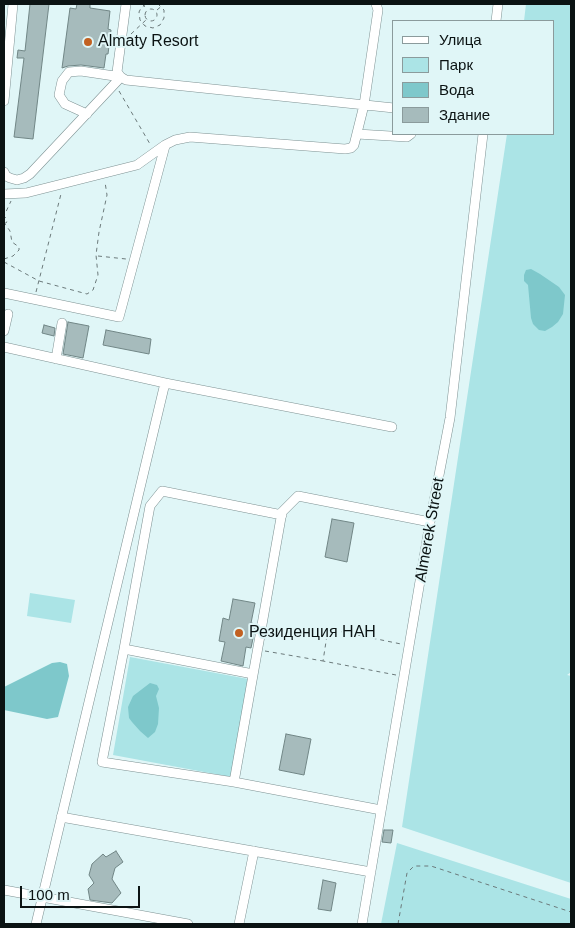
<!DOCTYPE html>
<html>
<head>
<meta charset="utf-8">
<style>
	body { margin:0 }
	#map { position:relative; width:575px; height:928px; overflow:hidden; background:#e0f6f7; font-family:Helvetica,sans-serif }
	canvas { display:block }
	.frame { position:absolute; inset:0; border:5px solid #0b1313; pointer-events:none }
	.legend { position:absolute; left:392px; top:20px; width:162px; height:115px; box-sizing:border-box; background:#e0f6f7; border:1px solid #8b9b9c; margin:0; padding:6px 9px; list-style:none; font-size:15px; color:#0b1313 }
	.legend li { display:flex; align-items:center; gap:10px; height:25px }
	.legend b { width:25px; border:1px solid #8b9b9c }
	.scale { position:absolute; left:20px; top:886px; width:120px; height:22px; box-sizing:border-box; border:2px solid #0b1313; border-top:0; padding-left:6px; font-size:15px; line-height:18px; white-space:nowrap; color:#0b1313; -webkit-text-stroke:4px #e0f6f7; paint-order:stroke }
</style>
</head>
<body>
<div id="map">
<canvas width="575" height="928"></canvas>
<div class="frame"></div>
<ul class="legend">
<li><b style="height:6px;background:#fff"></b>Улица</li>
<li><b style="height:14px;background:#abe4e6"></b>Парк</li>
<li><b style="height:14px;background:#7ec8cb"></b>Вода</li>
<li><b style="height:14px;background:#a6bbbc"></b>Здание</li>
</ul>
<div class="scale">100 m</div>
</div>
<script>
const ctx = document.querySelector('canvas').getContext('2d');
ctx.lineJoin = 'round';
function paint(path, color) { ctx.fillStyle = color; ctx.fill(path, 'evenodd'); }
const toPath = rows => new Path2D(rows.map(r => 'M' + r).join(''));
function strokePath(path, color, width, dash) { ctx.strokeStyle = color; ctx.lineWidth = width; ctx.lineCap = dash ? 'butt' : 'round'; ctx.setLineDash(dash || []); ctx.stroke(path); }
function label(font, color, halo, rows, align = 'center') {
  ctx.font = font + ' Helvetica,sans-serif'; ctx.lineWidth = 4; ctx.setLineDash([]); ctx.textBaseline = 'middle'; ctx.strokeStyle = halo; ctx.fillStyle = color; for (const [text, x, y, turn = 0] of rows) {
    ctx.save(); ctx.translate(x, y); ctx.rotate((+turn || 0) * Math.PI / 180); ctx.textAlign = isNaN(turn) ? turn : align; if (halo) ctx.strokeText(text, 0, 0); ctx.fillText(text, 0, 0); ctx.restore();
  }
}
paint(toPath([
	[526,4,571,4,571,672,567,675,571,676,571,883,402,827,507,134,554,134,554,21,524,21],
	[30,593,75,600,71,623,27,616],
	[130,657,248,679,231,777,113,755],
	[397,843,571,899,571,924,381,924]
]), '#abe4e6');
paint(toPath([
	[531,269,540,274,559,287,565,295,563,314,558,322,552,327,545,331,539,330,533,324,531,318,528,285,524,281,524,275,526,270],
	[60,662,67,664,69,676,58,717,47,719,4,710,4,687,52,663],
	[150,683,157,685,159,689,156,696,159,708,158,724,155,732,148,738,140,731,132,722,129,718,128,707,133,696]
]), '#7ec8cb');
const building = toPath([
	[30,4,49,4,33,139,14,137,24,58,17,58,18,50,25,51,30,4],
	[77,4,90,4,90,8,110,11,108,29,111,30,108,54,106,54,104,68,81,65,68,66,62,68,70,8,76,9,77,4],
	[68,322,89,326,83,358,63,354,68,322],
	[44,325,55,328,54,336,42,333,44,325],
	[106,330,151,339,149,354,103,345,106,330],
	[332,519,354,523,347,562,325,557,332,519],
	[233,599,255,603,251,623,256,624,251,648,246,647,243,666,221,661,225,642,219,641,223,618,229,620,233,599],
	[286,734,311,739,304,775,279,770,286,734],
	[384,830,393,830,391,843,382,842,384,830],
	[116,851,123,862,115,868,112,879,121,893,112,903,90,900,88,889,94,883,89,875,92,864,103,854,106,857,116,851],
	[323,880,336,883,331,911,318,909,323,880]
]);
paint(building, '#a6bbbc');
strokePath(building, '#718686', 1);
const minor = toPath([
	[496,21,498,4],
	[121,77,117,72,126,4],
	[4,101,13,4],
	[87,114,65,104,59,95,62,81,69,72,81,71,121,77,126,80,394,108],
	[357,134,407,137,411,134],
	[4,172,6,176,10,178,17,180,24,178,30,174,121,77],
	[4,194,26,193,137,165,165,145,175,140,190,137,345,149,351,148,354,145,364,105,378,10,376,4],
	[4,293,119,317,165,146],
	[4,331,8,314],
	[4,347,165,383],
	[56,359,62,323],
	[124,649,150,506,162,491,282,515],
	[234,782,102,762,124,649,253,674],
	[381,810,234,782,282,512,298,496,430,522],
	[61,817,371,872],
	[4,890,188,924],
	[36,924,165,383,392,427],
	[239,924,254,851],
	[362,924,430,522,450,418,483,134]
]);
strokePath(minor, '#7e9293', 10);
strokePath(toPath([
	[142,4,147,9],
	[146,4,141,8,139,12,140,20,145,26,153,28,160,25,164,18,164,10,158,4],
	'145 15a6 6 0 1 1 12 0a6 6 0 1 1-12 0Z',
	[157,10,164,4],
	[131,34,146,20],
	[119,91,150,144],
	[4,224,7,222,6,218,4,216,11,201],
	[98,256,126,259],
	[4,259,13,256,19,250,19,247,12,242,10,231,5,224],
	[4,262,39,281,87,294,93,290,98,275,96,255,99,232,107,195,105,182],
	[36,292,61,194],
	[265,651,323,661],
	[396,675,323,661,328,629,401,644],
	[398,924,407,873,414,866,431,866,571,912]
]), '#6b797a', 1, [4, 4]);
strokePath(minor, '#fff', 9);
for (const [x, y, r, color] of [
	[88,42,5,"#c26122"],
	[239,633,5,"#c26122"]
]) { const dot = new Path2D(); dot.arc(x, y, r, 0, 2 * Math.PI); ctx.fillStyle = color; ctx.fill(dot); strokePath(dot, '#e0f6f7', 2); }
label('16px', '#0b1313', '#e0f6f7', [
	["Almaty Resort",98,42],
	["Резиденция НАН",249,633]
], 'left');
label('16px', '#0b1313', '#e0f6f7', [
	["Almerek Street",430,530,-80]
]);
</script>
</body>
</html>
